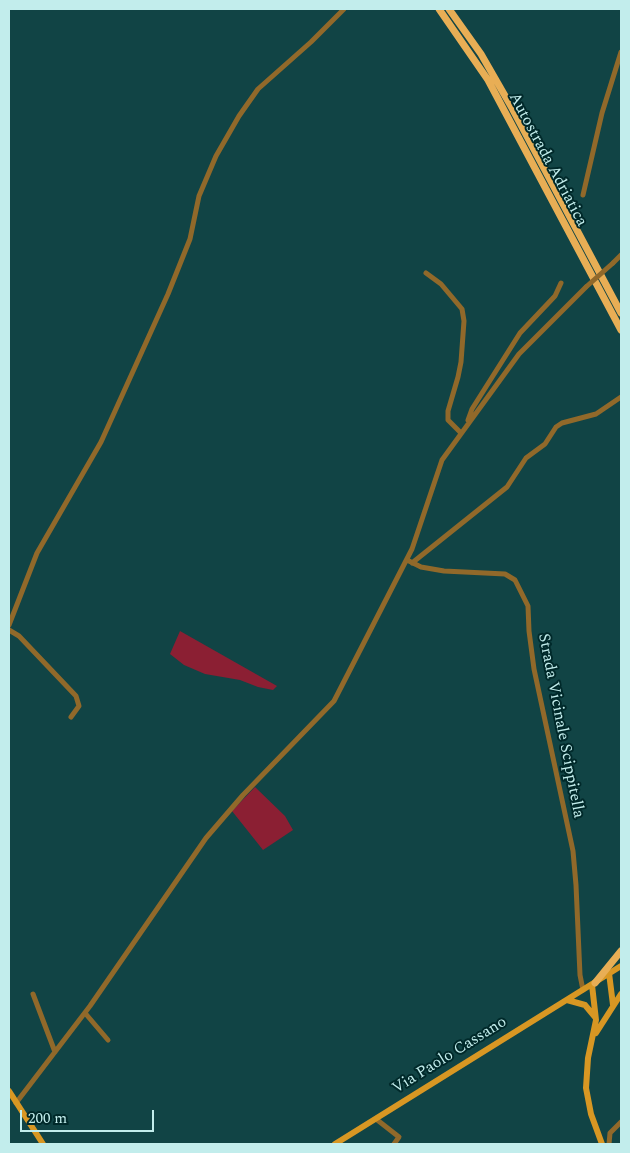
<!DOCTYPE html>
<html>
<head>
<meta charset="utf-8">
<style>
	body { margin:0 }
	#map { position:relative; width:630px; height:1153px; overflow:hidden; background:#114445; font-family:Spectral,serif }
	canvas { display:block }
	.frame { position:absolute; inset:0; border:10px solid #c2edec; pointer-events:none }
	.scale { position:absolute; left:20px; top:1110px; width:134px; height:22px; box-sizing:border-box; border:2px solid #c2edec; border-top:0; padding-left:6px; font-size:15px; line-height:18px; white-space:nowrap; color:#c2edec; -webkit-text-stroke:4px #00292a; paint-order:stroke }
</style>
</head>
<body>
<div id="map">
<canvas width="630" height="1153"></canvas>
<div class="frame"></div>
<div class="scale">200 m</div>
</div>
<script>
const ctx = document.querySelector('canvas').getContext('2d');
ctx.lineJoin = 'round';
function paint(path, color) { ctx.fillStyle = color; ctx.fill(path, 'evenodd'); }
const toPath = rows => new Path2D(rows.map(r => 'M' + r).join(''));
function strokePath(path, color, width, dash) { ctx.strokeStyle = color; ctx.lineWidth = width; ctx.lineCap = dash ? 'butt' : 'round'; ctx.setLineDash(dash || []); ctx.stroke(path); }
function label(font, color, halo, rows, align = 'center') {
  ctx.font = font + ' Spectral,serif'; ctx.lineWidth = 4; ctx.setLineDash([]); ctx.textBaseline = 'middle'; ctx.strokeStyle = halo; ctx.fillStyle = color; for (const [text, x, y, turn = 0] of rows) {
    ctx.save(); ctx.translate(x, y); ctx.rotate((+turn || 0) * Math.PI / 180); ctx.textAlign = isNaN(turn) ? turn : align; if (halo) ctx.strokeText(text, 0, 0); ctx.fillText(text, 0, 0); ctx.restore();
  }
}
paint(toPath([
	[180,631,277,686,273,690,258,687,240,680,205,674,184,665,170,654],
	[255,787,285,816,293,830,263,850,232,811]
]), '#8b1f33');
strokePath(toPath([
	[583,195,602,113,621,52],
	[613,263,621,255],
	[426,273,441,284,462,309,464,321,461,362,458,377,448,411,448,420,461,433],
	[468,420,472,409,520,333,555,296,561,283],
	[407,560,421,567,444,571,505,574,515,580,528,606,529,631,534,669,573,851,576,885,580,975,583,990],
	[412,563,507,487,526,458,545,444,556,427,562,423,596,414,621,397],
	[9,625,37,553,101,442,168,294,190,239,199,196,216,156,239,116,258,89,311,42,344,9],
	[9,630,19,636,76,696,79,706,71,717],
	[33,994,55,1052],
	[85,1013,108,1040],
	[16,1103,90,1006,206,838,243,795,334,701,412,549,442,460,519,354,586,287],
	[376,1119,399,1137,394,1144],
	[609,1144,610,1133,621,1122]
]), '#91692a', 5);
strokePath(toPath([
	[609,973,613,1005],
	[592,985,596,1020,588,1058,586,1088,591,1114,602,1144],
	[567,1000,585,1005,595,1017],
	[596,1033,621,994],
	[9,1091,43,1144],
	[335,1144,621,966]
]), '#d89723', 6);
strokePath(toPath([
	[439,9,488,80,621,330],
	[449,9,481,54,512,108,621,313],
	[595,983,621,951]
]), '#e8ae55', 7);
strokePath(toPath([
	[586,287,613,263]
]), '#91692a', 5);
label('16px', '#c2edec', '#00292a', [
	["Autostrada Adriatica",547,160,62],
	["Strada Vicinale Scippitella",560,726,79],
	["Via Paolo Cassano",450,1056,-32]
]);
</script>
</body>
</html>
